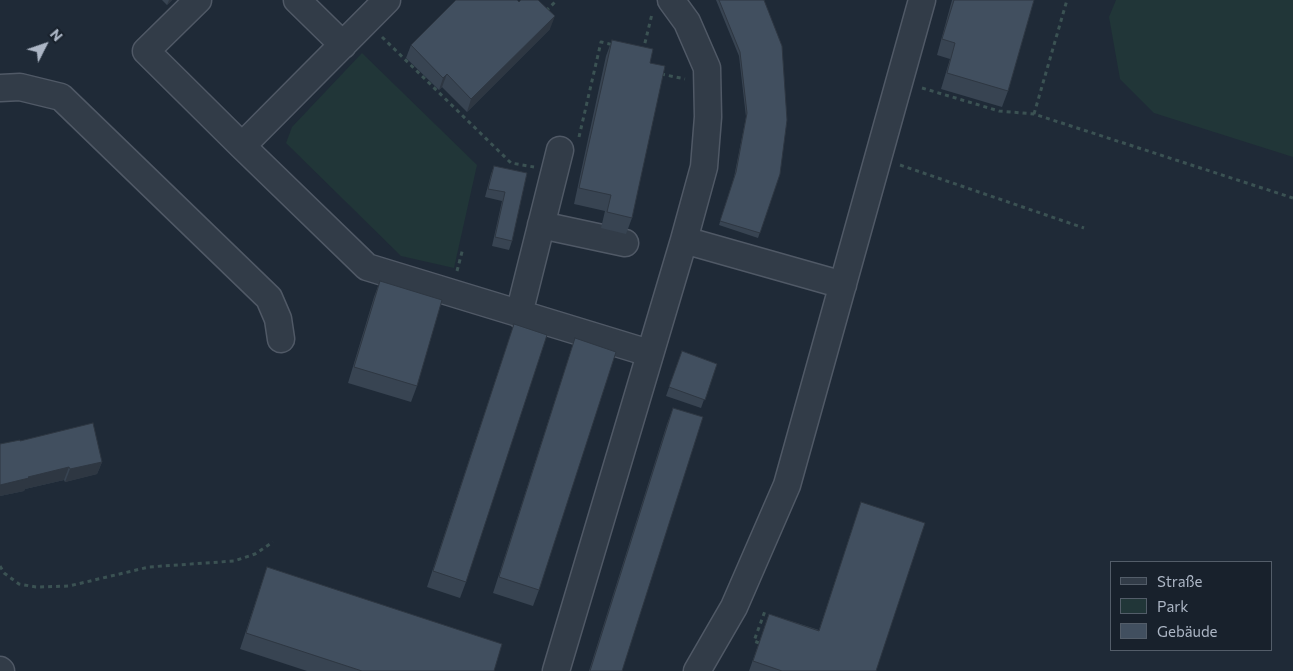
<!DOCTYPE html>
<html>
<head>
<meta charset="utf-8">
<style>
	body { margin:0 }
	#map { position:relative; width:1293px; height:671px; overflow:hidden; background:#1f2a37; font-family:Commissioner,sans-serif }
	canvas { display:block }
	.legend { position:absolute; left:1110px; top:561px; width:162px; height:90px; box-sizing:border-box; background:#18212c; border:1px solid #535d69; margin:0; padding:6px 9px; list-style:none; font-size:15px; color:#acb6c5 }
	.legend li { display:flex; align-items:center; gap:10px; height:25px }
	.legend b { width:25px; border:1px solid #535d69 }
	.north { position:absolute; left:20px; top:20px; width:50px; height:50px; -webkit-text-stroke:4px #18212c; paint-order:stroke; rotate:49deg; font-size:14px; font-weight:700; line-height:20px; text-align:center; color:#acb6c5 }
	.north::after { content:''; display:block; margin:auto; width:18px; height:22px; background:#acb6c5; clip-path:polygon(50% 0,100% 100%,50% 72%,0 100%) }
</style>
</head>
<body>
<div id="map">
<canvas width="1293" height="671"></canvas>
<ul class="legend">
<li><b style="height:6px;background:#323c48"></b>Straße</li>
<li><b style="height:14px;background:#213638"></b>Park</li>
<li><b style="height:14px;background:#414f5f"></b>Gebäude</li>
</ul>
<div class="north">N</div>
</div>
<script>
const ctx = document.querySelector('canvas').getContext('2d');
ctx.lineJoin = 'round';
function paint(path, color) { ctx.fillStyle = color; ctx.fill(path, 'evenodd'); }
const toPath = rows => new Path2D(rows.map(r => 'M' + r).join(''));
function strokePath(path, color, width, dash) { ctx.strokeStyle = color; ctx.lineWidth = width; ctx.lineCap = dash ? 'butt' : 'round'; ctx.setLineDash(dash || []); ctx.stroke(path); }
paint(toPath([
	[1116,0,1293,0,1293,157,1154,113,1120,79,1109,17],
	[362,53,477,165,454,268,401,256,286,143,292,127]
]), '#213638');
const minor = toPath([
	[198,0,146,51,242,146,367,267,649,353],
	[297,0,343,45],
	[0,88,20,87,61,97,269,298,278,319,281,339],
	[242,146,387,0],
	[541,225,625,243],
	[684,240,843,285],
	[519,314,560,150],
	[0,670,1,671],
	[556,671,684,240,704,167,708,117,707,68,687,22,671,0],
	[697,671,734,607,787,485,922,0]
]);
strokePath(minor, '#505966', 29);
strokePath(toPath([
	[546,11,557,0],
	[382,37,511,163,534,167],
	[643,51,652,14],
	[661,74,685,79],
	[922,88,999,111,1034,114,1293,198],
	[1034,114,1067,0],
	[579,137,601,42,614,45],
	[900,165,1084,228],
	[457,271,463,248],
	[0,566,4,573,19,584,36,587,69,586,149,567,234,561,255,554,273,542],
	[759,643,754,641,765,611]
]), '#3b5253', 3, [4, 4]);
strokePath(minor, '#323c48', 26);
paint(toPath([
	[162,0,172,0,167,5],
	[716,0,764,0,780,174,758,238,719,225,734,177,746,117,739,56],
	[952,0,1034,0,1008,91,1002,107,941,89,950,59,937,55],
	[550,29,467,112,442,87,439,90,406,58,411,45],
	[612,40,650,63,632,218,626,234,601,228,605,211,574,204,606,56],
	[494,166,527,173,512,241,509,250,492,246,502,201,485,197,491,174],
	[380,281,417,386,411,402,348,383,374,297],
	[514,324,466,582,460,598,427,587],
	[575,338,539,590,533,606,493,593],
	[682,351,717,364,701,408,666,396],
	[673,408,622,671,589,671,667,424],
	[20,441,102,462,97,474,65,482,64,480,25,489,24,491,0,496,0,444],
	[861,502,876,671,749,671,769,614,819,630],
	[267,567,494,671,307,671,240,649]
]), '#384452');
paint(toPath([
	[169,0,172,0,167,5],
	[555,16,550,29,467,112,471,99],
	[447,74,442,87,439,90,443,78],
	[102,462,97,474,65,482,70,469],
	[69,467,64,480,25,489,24,491,0,496,0,485,28,477]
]), '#2e3742');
const building = toPath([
	[456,0,517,0,519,2,521,0,538,0,555,16,471,99,447,74,443,78,411,45,456,0],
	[719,0,764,0,782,46,787,120,780,174,760,233,720,221,736,172,747,113,740,52,719,0],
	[954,0,1034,0,1008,91,947,73,955,43,942,39,954,0],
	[612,40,653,49,650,63,665,66,632,218,607,212,611,195,579,188,612,40],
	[494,166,527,173,512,241,495,237,505,192,488,189,494,166],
	[380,281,442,300,417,386,354,367,380,281],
	[514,324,547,335,466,582,433,571,514,324],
	[575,338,616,352,539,590,499,577,575,338],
	[682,351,717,364,705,400,669,387,682,351],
	[673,408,703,417,622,671,590,671,673,408],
	[93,423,102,462,70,469,69,467,28,477,29,478,0,485,0,444,20,440,20,441,93,423],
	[861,502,925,523,876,671,782,671,753,661,769,614,819,631,861,502],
	[267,567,502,644,494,671,362,671,246,633,267,567]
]);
paint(building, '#414f5f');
strokePath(building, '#2e3742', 1);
</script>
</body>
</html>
